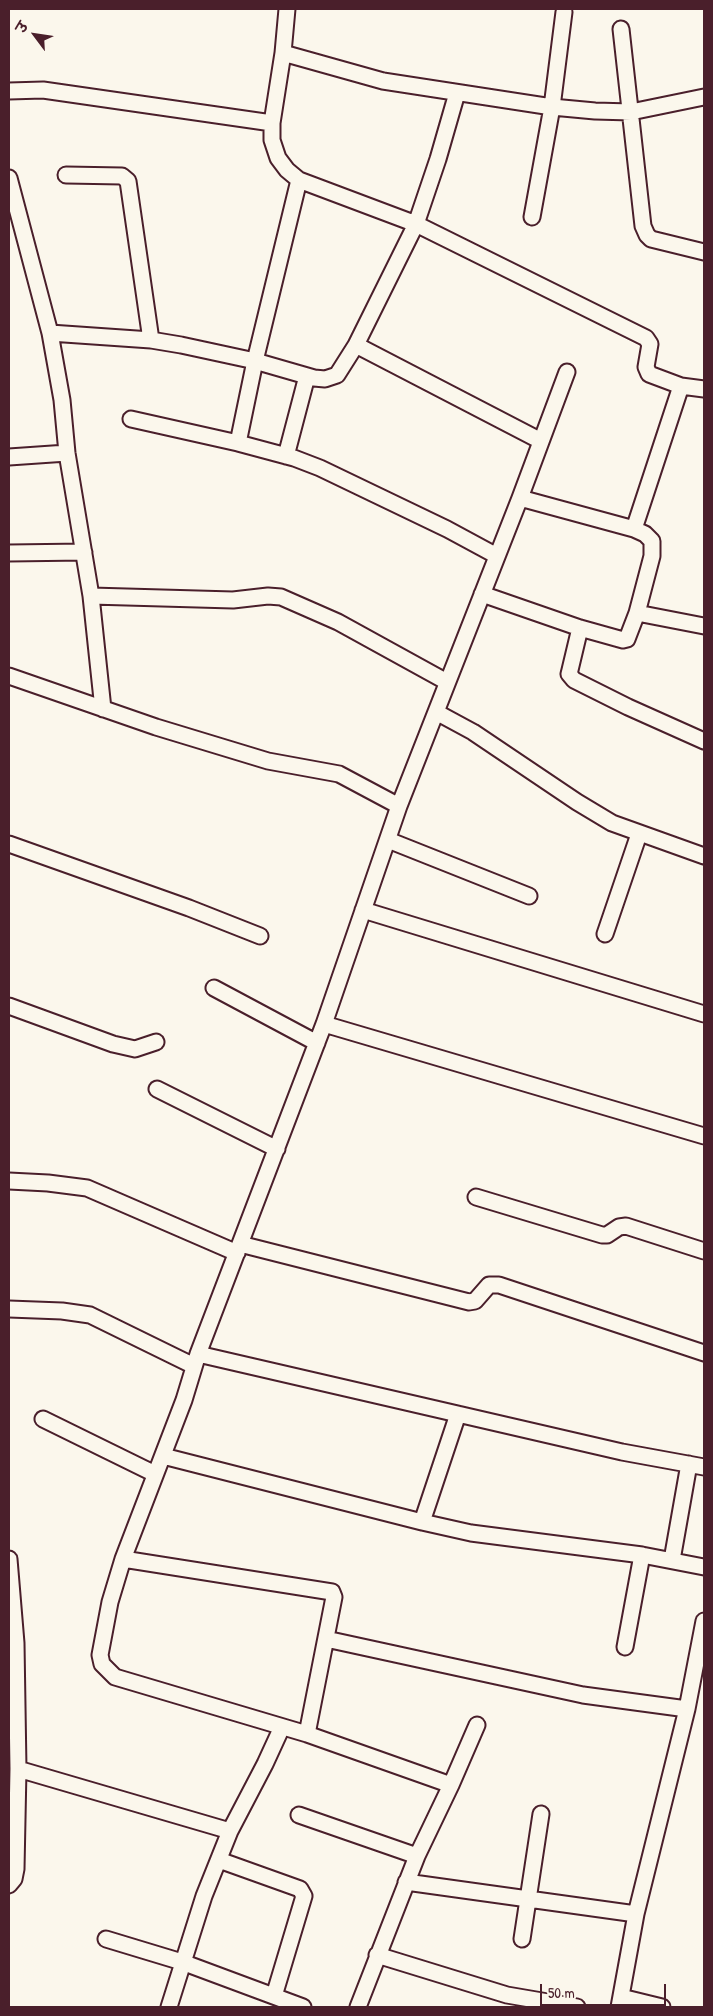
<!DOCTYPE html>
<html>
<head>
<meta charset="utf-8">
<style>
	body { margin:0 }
	#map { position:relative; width:713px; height:2016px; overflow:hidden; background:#fbf7ec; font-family:"Patrick Hand","Playpen Sans Deva",sans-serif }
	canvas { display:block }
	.frame { position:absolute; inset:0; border:10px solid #4a1f2b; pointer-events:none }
	.north { position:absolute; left:10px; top:10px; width:50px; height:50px; -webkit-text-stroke:4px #fbf7ec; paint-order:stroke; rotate:301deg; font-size:14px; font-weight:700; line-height:20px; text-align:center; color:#4a1f2b }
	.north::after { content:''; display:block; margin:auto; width:18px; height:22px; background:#4a1f2b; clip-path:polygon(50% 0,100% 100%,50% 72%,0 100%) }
	.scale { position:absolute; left:540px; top:1984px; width:126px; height:22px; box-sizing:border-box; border:2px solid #4a1f2b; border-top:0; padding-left:6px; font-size:15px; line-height:18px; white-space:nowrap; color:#4a1f2b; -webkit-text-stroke:4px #fbf7ec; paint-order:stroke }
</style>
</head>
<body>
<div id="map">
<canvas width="713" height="2016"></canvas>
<div class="frame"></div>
<div class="north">उ</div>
<div class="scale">50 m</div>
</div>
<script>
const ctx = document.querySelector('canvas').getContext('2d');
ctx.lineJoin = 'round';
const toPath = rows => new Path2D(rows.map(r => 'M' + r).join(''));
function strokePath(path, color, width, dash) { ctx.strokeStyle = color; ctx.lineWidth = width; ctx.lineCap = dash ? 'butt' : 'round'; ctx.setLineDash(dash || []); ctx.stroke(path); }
const street = toPath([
	[621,29,643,226,647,235,651,239,704,252],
	[283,53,383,81,552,107,595,111,631,112,704,97],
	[9,91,43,90,272,123,283,53,287,9],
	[457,93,438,159,416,224,356,345,541,441],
	[272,123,272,140,278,158,287,170,299,180,416,224,646,338,650,344,646,367,649,374,681,386,704,389],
	[66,175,122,176,128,181,151,340],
	[9,178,50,333,62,400,67,453,91,596,103,709],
	[299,180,255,361,238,443,294,458,320,468,447,529,497,556],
	[532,217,552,107,564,12],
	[50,333,151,340,181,345,255,361,314,378,325,379,337,375,356,345],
	[131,419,238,443],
	[286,456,307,376],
	[9,457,67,453],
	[520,498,634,529,645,534,652,541,652,556,637,613],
	[634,529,681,386],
	[9,553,84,552],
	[482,594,580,628,623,640,627,639,637,613,704,626],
	[91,596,233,600,268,596,281,597,338,622,447,682],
	[580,628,570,670,569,674,574,680,628,707,704,741],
	[9,676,156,727,268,761,339,774,399,806],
	[436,712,473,732,577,802,612,823,704,856],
	[388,840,529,896],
	[9,844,189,908,260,936],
	[363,910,704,1014],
	[605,934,639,834],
	[214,988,317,1043],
	[9,1006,113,1044,135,1049,156,1042],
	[324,1024,704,1136],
	[157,1089,277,1149],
	[9,1181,48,1183,87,1188,237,1253],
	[476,1197,602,1235,607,1235,619,1227,626,1226,704,1251],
	[240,1244,469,1302,475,1301,489,1285,499,1285,704,1353],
	[9,1309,62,1311,90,1315,194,1366],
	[198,1354,622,1452,704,1467],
	[43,1419,155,1474],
	[163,1456,422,1522,471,1533,642,1555,704,1567],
	[422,1522,458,1414],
	[9,1559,16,1643,18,1769,16,1869,14,1879,9,1885],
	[123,1559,332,1592,334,1597,307,1734],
	[672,1560,689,1464],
	[326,1639,583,1695,687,1709],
	[625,1647,642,1555],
	[18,1769,230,1831],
	[451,1785,307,1734,115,1677,102,1664,100,1655,110,1602,123,1559,184,1400,198,1354,324,1024,399,806,520,498,567,372],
	[299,1815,417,1856],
	[219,1860,300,1889,304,1896,274,1996],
	[406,1882,636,1914,687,1709,704,1621],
	[106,1939,182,1962,303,2007],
	[522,1939,541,1814],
	[377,1955,507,1995,577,2007],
	[621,1997,662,2007],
	[169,2007,204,1896,230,1831,265,1764,282,1727],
	[358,2007,417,1856,451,1785,477,1725],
	[619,2007,636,1914]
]);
strokePath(street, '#4a1f2b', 19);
strokePath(street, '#fbf7ec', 15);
</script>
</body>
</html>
